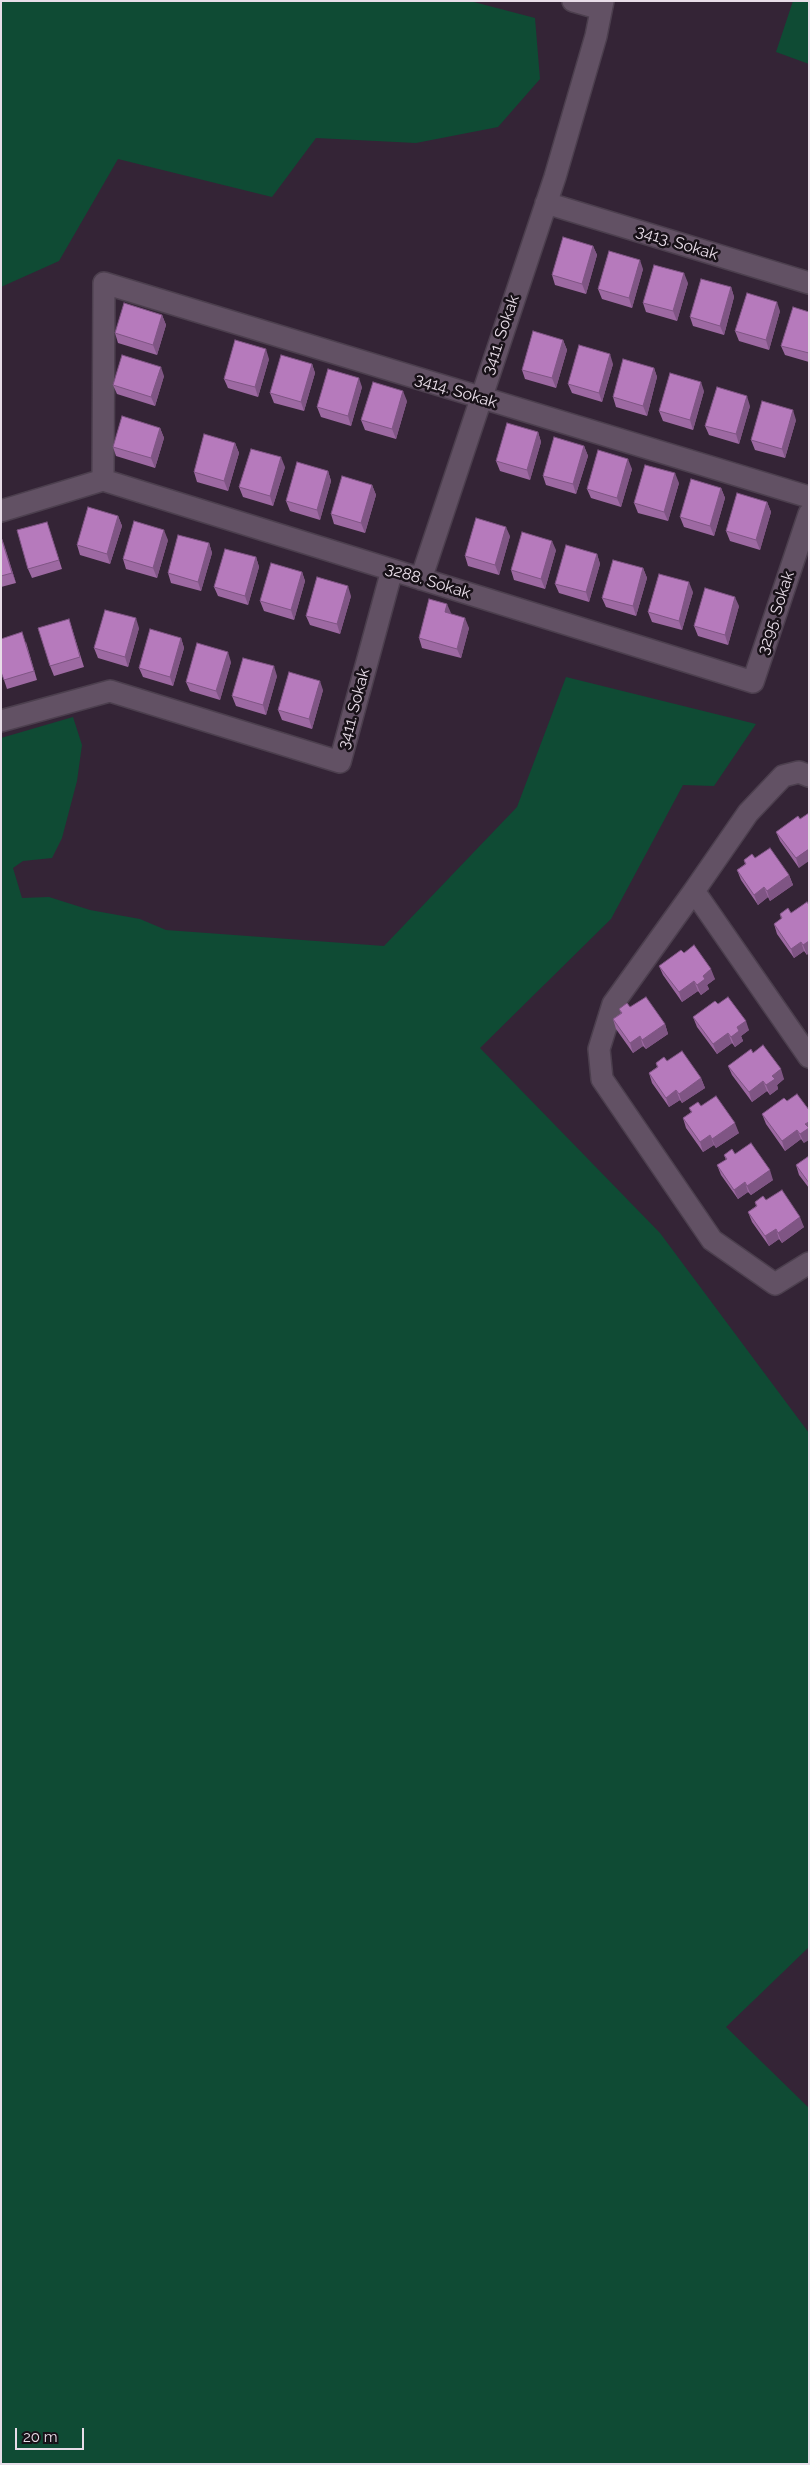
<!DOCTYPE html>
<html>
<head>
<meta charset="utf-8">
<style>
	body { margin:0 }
	#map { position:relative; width:810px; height:2465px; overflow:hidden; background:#342436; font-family:Raleway,sans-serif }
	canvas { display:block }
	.frame { position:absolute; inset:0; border:2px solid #e8dde8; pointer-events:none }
	.scale { position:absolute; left:15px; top:2428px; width:69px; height:22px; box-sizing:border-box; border:2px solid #e8dde8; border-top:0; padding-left:6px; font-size:15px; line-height:18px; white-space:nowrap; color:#e8dde8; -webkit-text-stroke:4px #181118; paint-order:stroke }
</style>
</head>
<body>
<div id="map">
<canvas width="810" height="2465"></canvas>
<div class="frame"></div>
<div class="scale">20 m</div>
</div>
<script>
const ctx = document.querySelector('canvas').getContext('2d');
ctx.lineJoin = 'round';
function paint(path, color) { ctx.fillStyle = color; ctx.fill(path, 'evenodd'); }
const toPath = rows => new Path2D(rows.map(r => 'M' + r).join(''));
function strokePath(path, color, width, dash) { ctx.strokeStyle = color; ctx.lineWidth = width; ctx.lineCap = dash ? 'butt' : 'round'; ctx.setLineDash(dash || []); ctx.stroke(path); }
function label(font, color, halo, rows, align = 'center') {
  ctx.font = font + ' Raleway,sans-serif'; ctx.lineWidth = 5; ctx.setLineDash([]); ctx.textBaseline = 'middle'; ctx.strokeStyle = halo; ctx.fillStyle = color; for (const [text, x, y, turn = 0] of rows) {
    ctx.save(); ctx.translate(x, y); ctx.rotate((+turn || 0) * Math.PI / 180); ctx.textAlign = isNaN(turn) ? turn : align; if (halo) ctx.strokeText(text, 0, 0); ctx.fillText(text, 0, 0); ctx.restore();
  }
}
paint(toPath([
	[1,1,470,1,535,18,540,79,498,127,416,143,316,138,272,197,118,159,59,261,1,287],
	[793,1,809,1,809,64,776,52],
	[566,677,756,724,714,786,683,785,611,919,480,1048,660,1233,809,1433,809,1947,726,2027,809,2108,809,2464,1,2464,1,738,73,717,82,745,77,781,62,838,52,858,23,861,13,868,22,898,49,897,90,910,140,919,166,930,384,946,517,807]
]), '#0f4b34');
const minor = toPath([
	[573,1,601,9],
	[546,203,809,283],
	[103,480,104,283,809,497],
	[103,480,753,682,809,514],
	[1,511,103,480],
	[421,579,555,177,596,36,603,1],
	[1,721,110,691,340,762,392,570],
	[809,776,799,772,783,776,748,813,694,891,809,1057],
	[694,891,613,1004,599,1049,602,1079,712,1240,775,1284,809,1263]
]);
strokePath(minor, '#4c3f4e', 24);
strokePath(minor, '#625164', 21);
paint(toPath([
	[593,246,597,255,586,294,555,285,552,275],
	[643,269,632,308,602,299,598,289],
	[688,283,677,321,646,312,643,303],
	[731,287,734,297,724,335,693,326,690,317],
	[780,311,769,350,739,341,735,331],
	[809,312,809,362,785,355,781,346],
	[162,315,166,325,157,355,118,343,115,333],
	[563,340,567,350,556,388,525,379,522,370],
	[269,359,258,397,228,388,224,379],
	[312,364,315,373,304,411,274,403,270,393],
	[613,364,602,402,572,393,568,384],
	[654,368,657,377,647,416,616,407,613,397],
	[164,376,155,406,117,394,113,385],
	[362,387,351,426,321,417,317,407],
	[704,391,693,430,663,421,659,411],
	[407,401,396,439,365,430,361,420],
	[750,406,739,444,709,435,705,426],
	[796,420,785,458,755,450,751,440],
	[160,428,164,438,155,468,116,456,113,447],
	[538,432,541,442,530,480,500,471,496,461],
	[235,443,239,453,228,491,197,482,194,472],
	[584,446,588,456,576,494,546,485,543,476],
	[285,467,273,506,243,497,239,487],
	[632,469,621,507,591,498,587,489],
	[328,471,331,481,320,520,290,511,286,501],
	[679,483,668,521,638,513,634,503],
	[372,485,376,495,365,533,334,524,331,514],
	[721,488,725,498,714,536,684,527,680,517],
	[767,502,771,512,760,550,730,541,726,531],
	[118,516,122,526,110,564,80,555,77,545],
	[47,522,62,569,32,578,28,569],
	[1,536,16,583,1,587],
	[510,536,499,575,468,566,465,556],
	[168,540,157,578,126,569,123,559],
	[209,543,212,553,201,591,171,583,168,573],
	[556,550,545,589,514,580,511,570],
	[597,554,600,564,589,602,559,593,555,584],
	[256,557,259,567,248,605,218,596,214,587],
	[643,568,647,578,636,616,606,607,602,598],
	[302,572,305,581,294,620,264,611,260,601],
	[693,592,682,630,652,622,648,612],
	[351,596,340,634,310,625,306,616],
	[739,606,728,645,698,636,694,626],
	[451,613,450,614,469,628,461,658,422,648,419,638],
	[69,619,84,667,54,676,50,666],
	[139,628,128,667,98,658,94,648],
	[181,638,184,648,173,686,143,677,139,668],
	[26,642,37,680,7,689,4,680],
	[231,662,220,700,190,691,186,682],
	[277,676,266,715,236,706,232,696],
	[323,690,312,729,282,720,278,710],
	[800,819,799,868,780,841,776,832],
	[744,860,789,875,793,885,770,901,768,897,758,905,741,880,737,870,745,864],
	[809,905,807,955,804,951,794,958,777,934,774,924,781,919,780,914,791,913],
	[684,953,715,979,707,985,709,989,701,995,698,991,682,1002,663,975,659,966],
	[718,1004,749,1030,741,1036,743,1041,735,1047,732,1043,717,1054,697,1027,693,1017],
	[630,1007,665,1024,668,1034,646,1049,643,1046,633,1053,616,1029,613,1019,621,1013,619,1009],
	[753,1053,784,1079,777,1085,778,1089,770,1095,767,1091,752,1102,732,1075,728,1066],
	[667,1061,701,1078,705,1088,682,1103,680,1100,669,1107,652,1083,649,1073,657,1067,656,1063],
	[787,1101,809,1110,804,1143,801,1139,785,1151,766,1124,762,1114],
	[701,1106,739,1133,716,1148,714,1145,703,1152,686,1128,683,1118,691,1112,689,1108],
	[735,1154,773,1180,751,1195,748,1192,738,1199,721,1175,717,1165,726,1160,724,1155],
	[809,1156,809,1188,799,1175,796,1165],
	[766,1200,804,1227,782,1243,779,1239,769,1246,752,1222,748,1212,756,1206,755,1202]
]), '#9d69a2');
paint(toPath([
	[593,246,597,255,586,294,582,284],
	[640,260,643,269,632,308,629,298],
	[684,273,688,283,677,321,673,311],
	[731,287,734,297,724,335,720,326],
	[777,302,780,311,769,350,766,340],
	[162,315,166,325,157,355,153,345],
	[563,340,567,350,556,388,552,378],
	[266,349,269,359,258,397,255,387],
	[610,354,613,364,602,402,599,393],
	[312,364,315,373,304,411,301,402],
	[161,367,164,376,155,406,151,397],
	[654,368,657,377,647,416,643,406],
	[359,378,362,387,351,426,348,416],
	[701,382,704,391,693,430,690,420],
	[403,391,407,401,396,439,392,429],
	[747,396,750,406,739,444,736,434],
	[793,410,796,420,785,458,782,449],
	[160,428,164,438,155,468,151,458],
	[538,432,541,442,530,480,527,470],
	[235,443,239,453,228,491,224,481],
	[584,446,588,456,576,494,573,484],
	[281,457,285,467,273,506,270,496],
	[628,459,632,469,621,507,617,498],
	[328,471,331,481,320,520,317,510],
	[675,473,679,483,668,521,664,512],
	[372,485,376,495,365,533,361,523],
	[721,488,725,498,714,536,710,526],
	[767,502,771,512,760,550,756,540],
	[118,516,122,526,110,564,107,554],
	[506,527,510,536,499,575,495,565],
	[164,530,168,540,157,578,153,568],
	[1,536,4,544,16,583,12,573],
	[552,541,556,550,545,589,541,579],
	[209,543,212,553,201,591,198,582],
	[597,554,600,564,589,602,586,592],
	[256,557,259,567,248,605,245,596],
	[643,568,647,578,636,616,633,606],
	[302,572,305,581,294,620,291,610],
	[689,582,693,592,682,630,679,621],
	[348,586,351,596,340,634,337,624],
	[735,597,739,606,728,645,725,635],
	[447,604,451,613,448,622,445,612],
	[136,618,139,628,128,667,125,657],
	[465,618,469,628,461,658,457,649],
	[181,638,184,648,173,686,170,677],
	[228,652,231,662,220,700,216,691],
	[274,666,277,676,266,715,263,705],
	[320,681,323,690,312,729,309,719],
	[809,849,809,861,799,868,796,858],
	[789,875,793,885,770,901,767,891],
	[764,887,768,897,758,905,754,895],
	[809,941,809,953,807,955,803,945],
	[801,942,804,951,794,958,791,949],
	[711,969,715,979,707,985,709,989,701,995,697,985,703,976],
	[694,981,698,991,682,1002,679,992],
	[746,1021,749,1030,741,1036,743,1041,735,1047,731,1037,737,1027],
	[665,1024,668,1034,646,1049,642,1040],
	[728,1033,732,1043,717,1054,713,1044],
	[640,1036,643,1046,633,1053,630,1043],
	[781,1069,784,1079,777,1085,778,1089,770,1095,766,1085,772,1076],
	[701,1078,705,1088,682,1103,679,1094],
	[763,1081,767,1091,752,1102,749,1092],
	[676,1090,680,1100,669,1107,666,1098],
	[809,1122,809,1140,804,1143,800,1134,805,1124],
	[735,1123,739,1133,716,1148,712,1139],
	[797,1130,801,1139,785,1151,782,1141],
	[710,1135,714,1145,703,1152,700,1142],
	[770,1170,773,1180,751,1195,747,1186],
	[745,1182,748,1192,738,1199,734,1190],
	[800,1217,804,1227,782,1243,778,1233],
	[776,1229,779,1239,769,1246,765,1236]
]), '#7f5584');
const building = toPath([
	[563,237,593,246,582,284,552,275,563,237],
	[609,251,640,260,629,298,598,289,609,251],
	[654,265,684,273,673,311,643,303,654,265],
	[701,279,731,287,720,326,690,317,701,279],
	[747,293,777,302,766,340,735,331,747,293],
	[124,303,162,315,153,345,115,333,124,303],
	[793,307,809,312,809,353,781,346,793,307],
	[533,331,563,340,552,378,522,370,533,331],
	[235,340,266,349,255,387,224,379,235,340],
	[579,345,610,354,599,393,568,384,579,345],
	[122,355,161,367,151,397,113,385,122,355],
	[281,355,312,364,301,402,270,393,281,355],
	[623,359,654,368,643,406,613,397,623,359],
	[328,369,359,378,348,416,317,407,328,369],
	[670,373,701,382,690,420,659,411,670,373],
	[373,382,403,391,392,429,361,420,373,382],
	[717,387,747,396,736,434,705,426,717,387],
	[762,401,793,410,782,449,751,440,762,401],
	[122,416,160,428,151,458,113,447,122,416],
	[507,423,538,432,527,470,496,461,507,423],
	[204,434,235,443,224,481,194,472,204,434],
	[554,437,584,446,573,484,543,476,554,437],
	[251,449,281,457,270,496,239,487,251,449],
	[598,450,628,459,617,498,587,489,598,450],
	[297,462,328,471,317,510,286,501,297,462],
	[645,465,675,473,664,512,634,503,645,465],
	[342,476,372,485,361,523,331,514,342,476],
	[691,479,721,488,710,526,680,517,691,479],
	[737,493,767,502,756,540,726,531,737,493],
	[88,507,118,516,107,554,77,545,88,507],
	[476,518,506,527,495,565,465,556,476,518],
	[134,521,164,530,153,568,123,559,134,521],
	[47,522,59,560,28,569,17,530,47,522],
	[522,532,552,541,541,579,511,570,522,532],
	[178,535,209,543,198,582,168,573,178,535],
	[1,537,12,573,1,576,1,537],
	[566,545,597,554,586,592,555,584,566,545],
	[225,549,256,557,245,596,214,587,225,549],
	[613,560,643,568,633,606,602,598,613,560],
	[271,563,302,572,291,610,260,601,271,563],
	[659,574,689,582,679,621,648,612,659,574],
	[317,577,348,586,337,624,306,616,317,577],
	[705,588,735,597,725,635,694,626,705,588],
	[429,599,447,604,445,612,465,618,457,649,419,638,429,599],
	[105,610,136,618,125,657,94,648,105,610],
	[69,619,80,657,50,666,38,628,69,619],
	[150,629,181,638,170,677,139,668,150,629],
	[22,632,34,671,4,680,1,672,1,639,22,632],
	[197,643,228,652,216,691,186,682,197,643],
	[243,658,274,666,263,705,232,696,243,658],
	[289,672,320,681,309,719,278,710,289,672],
	[809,813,809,849,796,858,776,832,798,816,800,819,809,813],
	[770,848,789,875,767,891,764,887,754,895,737,870,746,864,744,860,752,854,755,858,770,848],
	[807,902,809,905,809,941,803,945,801,942,791,949,774,924,782,918,780,914,788,908,791,913,807,902],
	[694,945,711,969,703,976,705,979,697,985,694,981,679,992,659,966,681,950,684,953,694,945],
	[646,997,665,1024,642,1040,640,1036,630,1043,613,1019,622,1013,619,1009,627,1003,630,1007,646,997],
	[728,997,746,1021,737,1027,739,1031,731,1037,728,1033,713,1044,693,1017,715,1001,718,1004,728,997],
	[763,1045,781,1069,772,1076,775,1079,766,1085,763,1081,749,1092,728,1066,751,1049,753,1053,763,1045],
	[682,1051,701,1078,679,1094,676,1090,666,1098,649,1073,658,1067,656,1063,664,1057,667,1061,682,1051],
	[797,1094,809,1110,809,1122,805,1124,809,1128,800,1134,797,1130,782,1141,762,1114,784,1098,787,1101,797,1094],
	[716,1096,735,1123,712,1139,710,1135,700,1142,683,1118,692,1112,689,1108,698,1102,701,1106,716,1096],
	[751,1143,770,1170,747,1186,745,1182,734,1190,717,1165,727,1159,724,1155,732,1149,735,1154,751,1143],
	[809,1156,809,1183,796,1165,809,1156],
	[782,1190,800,1217,778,1233,776,1229,765,1236,748,1212,757,1206,755,1202,763,1196,766,1200,782,1190]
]);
paint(building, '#b67abc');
strokePath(building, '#7f5584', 1);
label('16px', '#e8dde8', '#181118', [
	["3413. Sokak",677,243,17],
	["3411. Sokak",501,335,-71],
	["3414. Sokak",456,391,17],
	["3288. Sokak",428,581,17],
	["3295. Sokak",776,613,-72],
	["3411. Sokak",354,709,-75]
]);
</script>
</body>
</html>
